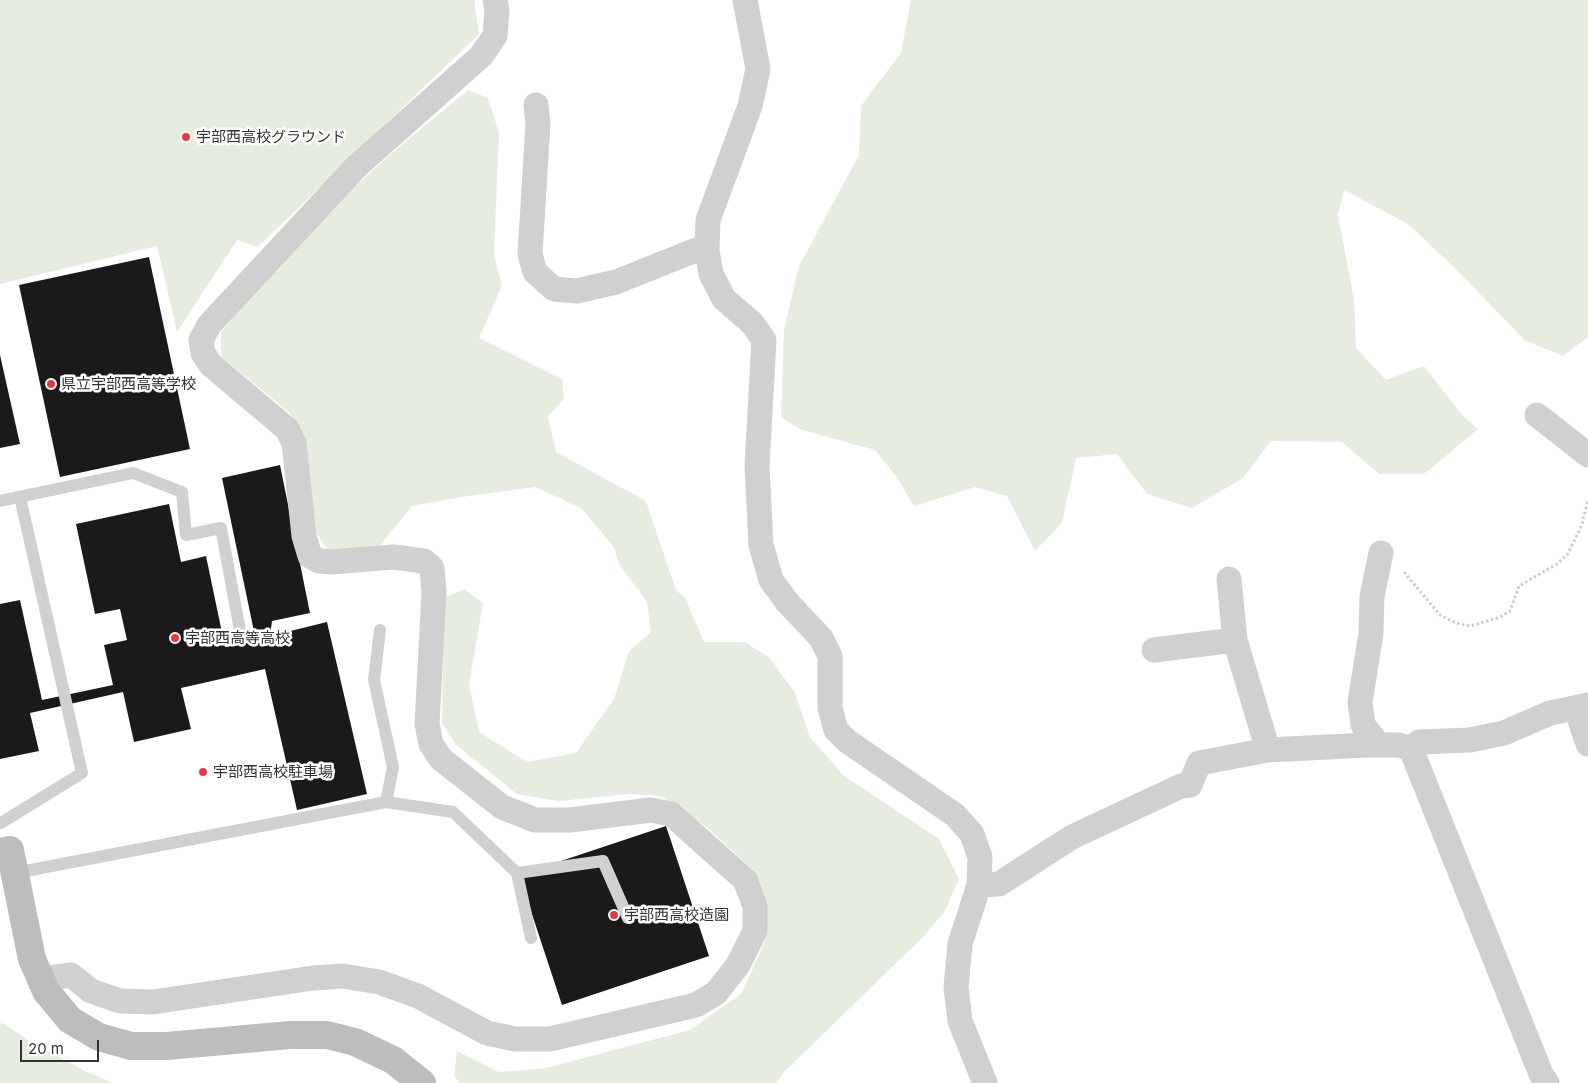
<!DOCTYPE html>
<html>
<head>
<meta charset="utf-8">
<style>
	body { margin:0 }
	#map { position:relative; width:1588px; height:1083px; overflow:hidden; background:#fff; font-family:Inter,sans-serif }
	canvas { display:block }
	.scale { position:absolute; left:20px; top:1040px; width:79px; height:22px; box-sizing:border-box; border:2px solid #333; border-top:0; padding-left:6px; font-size:15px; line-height:18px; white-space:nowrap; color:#333; -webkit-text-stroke:4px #fff; paint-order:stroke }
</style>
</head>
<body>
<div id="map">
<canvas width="1588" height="1083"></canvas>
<div class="scale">20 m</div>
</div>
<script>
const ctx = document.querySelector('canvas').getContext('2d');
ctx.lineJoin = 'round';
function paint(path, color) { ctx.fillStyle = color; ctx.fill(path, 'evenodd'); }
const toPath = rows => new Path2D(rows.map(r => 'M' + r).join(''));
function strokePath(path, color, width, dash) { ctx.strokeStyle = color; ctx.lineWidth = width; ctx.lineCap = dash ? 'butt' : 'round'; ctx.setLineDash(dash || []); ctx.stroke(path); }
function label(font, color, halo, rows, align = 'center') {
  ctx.font = font + ' Inter,"Noto Sans JP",sans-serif'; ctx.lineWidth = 5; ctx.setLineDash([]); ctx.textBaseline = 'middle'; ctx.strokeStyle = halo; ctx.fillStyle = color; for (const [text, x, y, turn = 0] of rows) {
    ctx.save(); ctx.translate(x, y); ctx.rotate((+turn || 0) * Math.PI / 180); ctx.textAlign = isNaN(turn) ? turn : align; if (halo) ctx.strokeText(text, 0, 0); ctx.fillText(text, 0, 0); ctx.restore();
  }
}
paint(toPath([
	[0,0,474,0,479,34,258,247,237,240,177,332,157,246,0,284],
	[911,0,1588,0,1588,337,1563,356,1524,340,1464,277,1408,224,1344,190,1338,215,1354,299,1356,348,1386,380,1424,366,1461,414,1478,429,1424,474,1379,474,1342,442,1271,441,1243,478,1192,508,1147,494,1117,454,1076,458,1062,523,1035,551,1007,496,975,487,914,506,896,476,875,450,799,429,781,417,784,329,799,266,859,155,861,106,901,53],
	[468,90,488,98,499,133,494,255,502,286,479,338,562,379,564,399,548,416,556,452,646,501,676,590,685,598,704,642,744,642,769,657,795,693,810,737,843,775,939,839,959,879,945,911,923,937,782,1074,777,1083,460,1083,454,1076,457,1051,499,1072,546,1068,690,1030,742,993,765,941,753,870,709,829,661,796,630,794,558,801,517,794,456,745,442,723,444,598,464,589,483,603,469,684,479,732,527,762,576,753,614,699,629,651,651,632,647,602,619,564,614,547,581,508,535,487,468,496,412,506,378,548,327,550,312,525,301,446,290,413,221,357,221,332,309,228,392,153],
	[3,1023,28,1040,83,1070,113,1083,0,1083,0,1024]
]), '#e6ecdf');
paint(toPath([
	[149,257,190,449,60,477,19,285],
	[0,355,20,444,0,448],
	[280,465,310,613,272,621,270,636,327,622,367,794,297,810,265,669,181,688,191,729,134,742,123,692,30,713,39,751,0,759,0,604,20,600,42,700,113,685,104,645,127,640,120,609,95,614,76,524,169,504,181,562,206,556,225,647,256,641,222,478],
	[666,826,709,956,562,1005,519,875]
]), '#1a1a1a');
strokePath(toPath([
	[1404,572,1440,615,1456,623,1470,626,1498,618,1510,611,1519,586,1557,564,1567,555,1582,525,1588,499]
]), '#cdcdcd', 3, [2.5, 2.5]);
strokePath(toPath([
	[0,501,133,473,182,492,186,535,221,528,241,636],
	[386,802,453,812,517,873,531,938],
	[1,823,82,773,20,497],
	[15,873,386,802,393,767,374,680,380,630],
	[517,873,603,861,628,918]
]), '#d0d0d0', 12);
strokePath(toPath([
	[745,0,758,69,750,106,708,220,707,250,711,274,724,299,752,323,764,340,757,466,761,545,771,580,787,602,821,638,830,656,830,708,836,730,847,741,955,815,972,834,980,857,979,885,960,944,956,987,960,1021,985,1083],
	[536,105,538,124,530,254,535,272,554,289,577,291,616,282,696,250,707,250],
	[1537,415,1588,455],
	[1229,579,1235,640,1268,750],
	[1154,650,1235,640],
	[1576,708,1588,744],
	[1379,745,1363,725,1360,702,1371,633,1372,596,1381,553],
	[1411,749,1419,742,1470,740,1504,733,1550,713,1588,705],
	[979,885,999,884,1072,837,1181,786,1190,785,1199,763,1268,750,1367,745,1399,745,1411,749,1541,1074,1547,1083],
	[41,979,71,975,91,991,120,1001,153,1002,313,978,343,976,379,982,418,996,487,1033,515,1039,550,1039,696,1005,716,993,738,965,755,931,755,906,745,880,671,814,651,810,570,820,535,820,502,807,441,759,431,744,427,724,434,592,432,568,424,561,393,557,332,562,319,561,310,556,304,536,294,443,287,429,211,365,203,353,201,340,209,325,356,167,481,56,495,36,497,11,495,0]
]), '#d0d0d0', 25);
strokePath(toPath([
	[0,852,10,850,32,959,46,991,70,1020,99,1037,131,1046,167,1046,290,1035,327,1035,355,1042,393,1060,422,1083]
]), '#bdbdbd', 28);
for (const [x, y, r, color] of [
	[186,137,5,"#e63946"],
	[51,384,5,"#e63946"],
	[175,638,5,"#e63946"],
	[203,772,5,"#e63946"],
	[614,915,5,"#e63946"]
]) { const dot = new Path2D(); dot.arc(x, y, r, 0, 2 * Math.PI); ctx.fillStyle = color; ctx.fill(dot); strokePath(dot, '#fff', 2); }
label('15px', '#333', '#fff', [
	["宇部西高校グラウンド",196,137],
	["県立宇部西高等学校",61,384],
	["宇部西高等高校",185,638],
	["宇部西高校駐車場",213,772],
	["宇部西高校造園",624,915]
], 'left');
</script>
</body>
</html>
